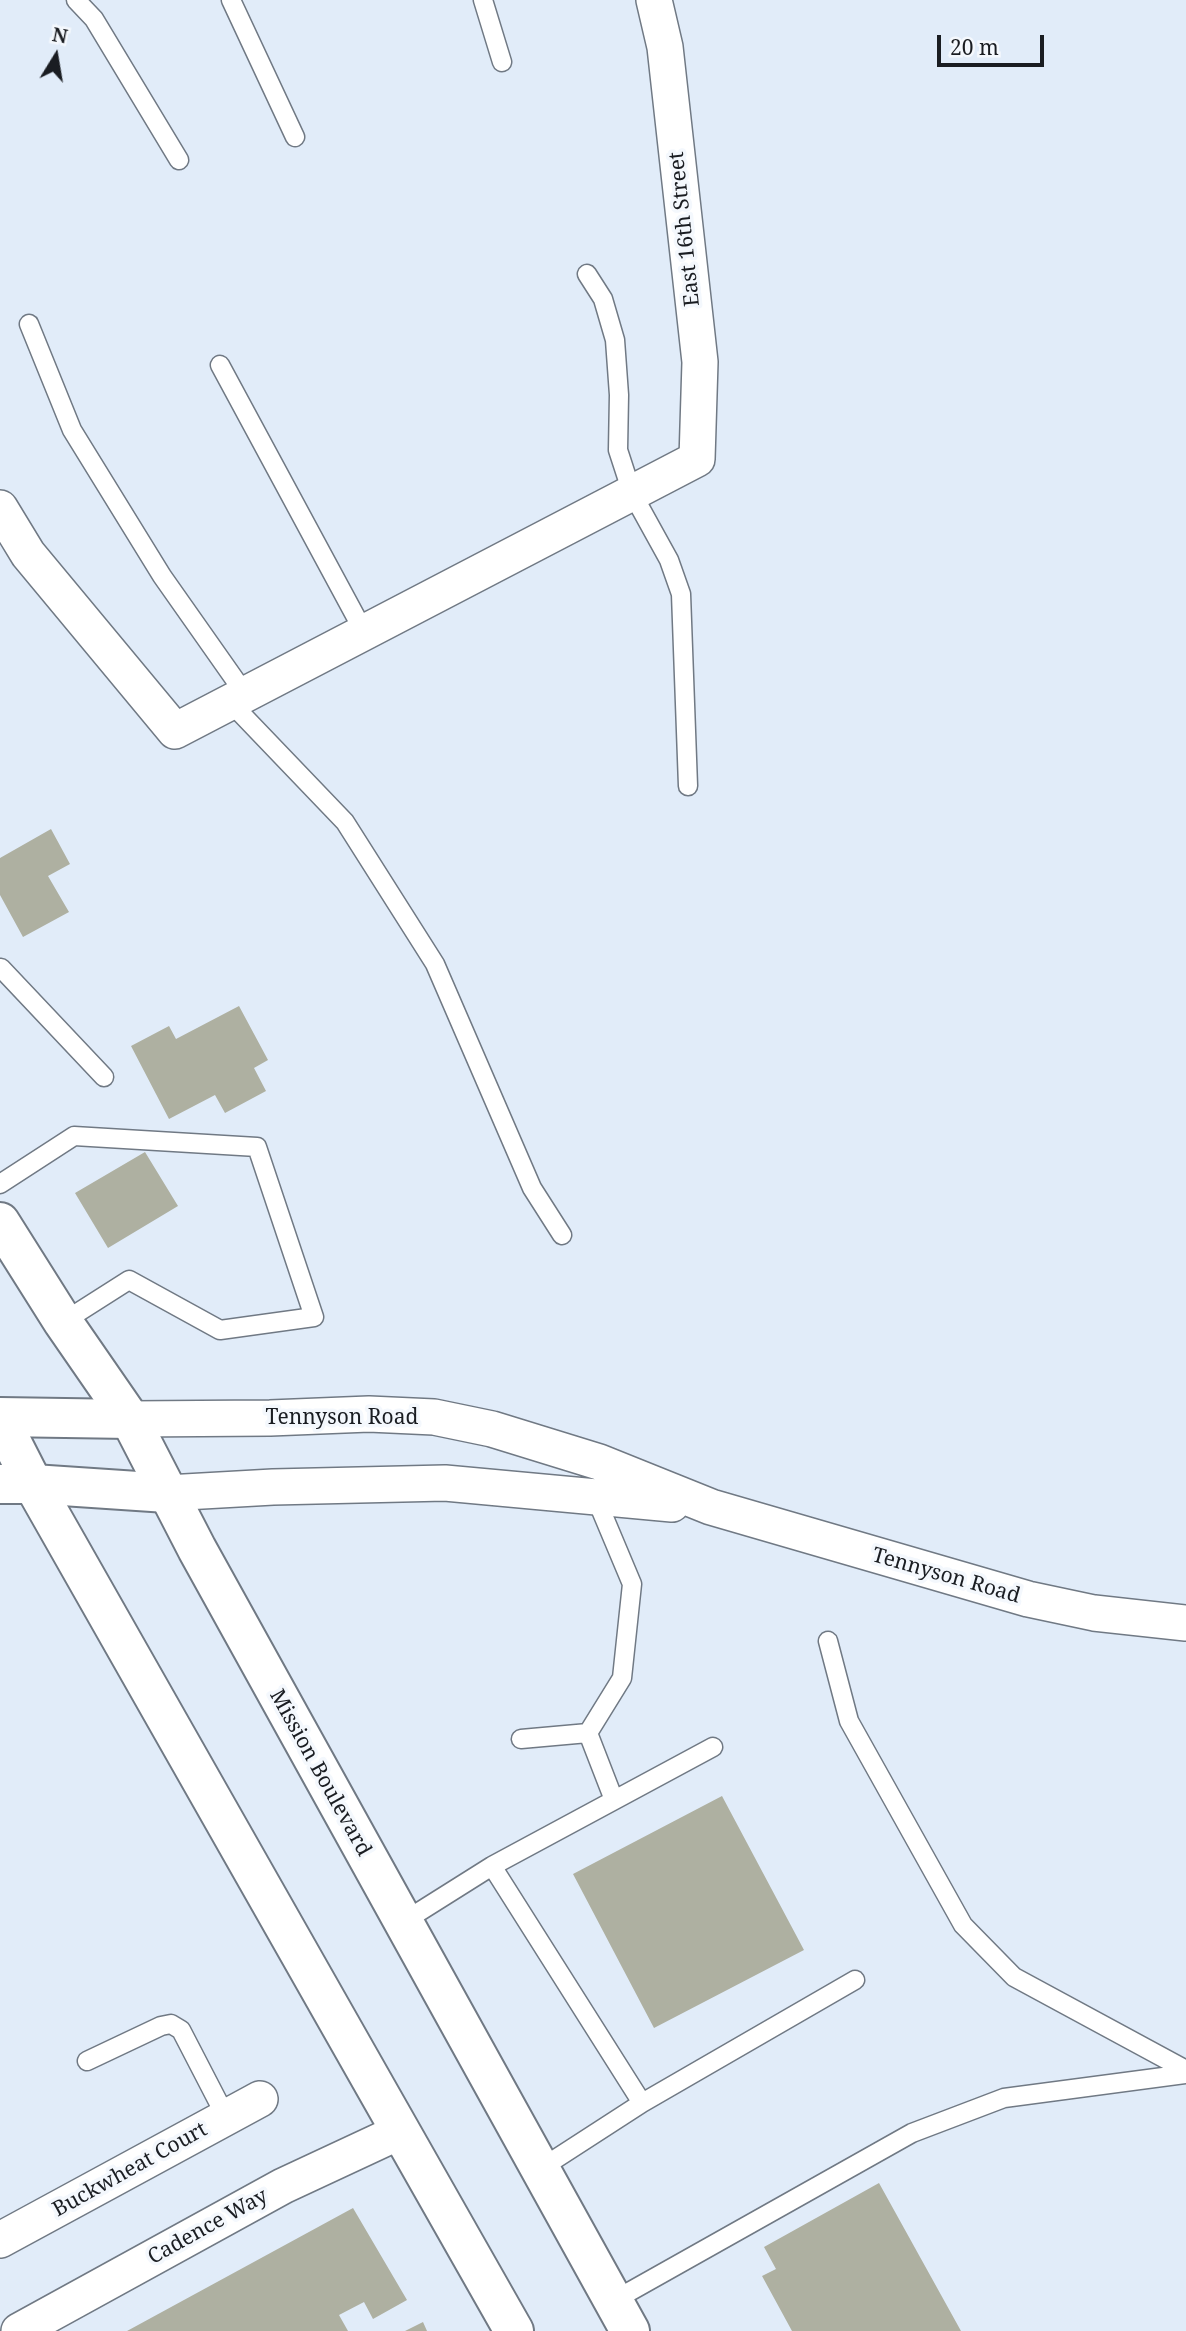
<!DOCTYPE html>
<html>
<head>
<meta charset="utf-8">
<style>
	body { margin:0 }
	#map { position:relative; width:1186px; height:2331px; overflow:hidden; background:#e1ecf9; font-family:"Noto Serif",serif }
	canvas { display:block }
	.north { position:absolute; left:21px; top:21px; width:70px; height:70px; -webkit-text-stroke:5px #f4f8fd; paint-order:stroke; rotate:11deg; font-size:19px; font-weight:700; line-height:28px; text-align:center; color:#1a1d22 }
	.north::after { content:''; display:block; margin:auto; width:24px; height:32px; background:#1a1d22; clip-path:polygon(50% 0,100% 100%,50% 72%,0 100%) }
	.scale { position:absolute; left:937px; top:35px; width:107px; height:32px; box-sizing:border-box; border:4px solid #1a1d22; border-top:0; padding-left:9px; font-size:21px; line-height:24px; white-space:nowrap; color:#1a1d22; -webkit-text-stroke:5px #f4f8fd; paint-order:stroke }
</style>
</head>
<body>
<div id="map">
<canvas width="1186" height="2331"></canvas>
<div class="north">N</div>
<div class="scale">20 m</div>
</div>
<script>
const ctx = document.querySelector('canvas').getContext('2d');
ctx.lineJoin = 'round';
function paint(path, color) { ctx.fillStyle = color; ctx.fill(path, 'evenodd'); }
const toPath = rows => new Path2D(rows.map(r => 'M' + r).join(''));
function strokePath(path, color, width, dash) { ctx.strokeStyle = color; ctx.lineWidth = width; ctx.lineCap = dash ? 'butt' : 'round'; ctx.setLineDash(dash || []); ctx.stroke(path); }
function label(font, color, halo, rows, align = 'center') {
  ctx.font = font + ' "Noto Serif",serif'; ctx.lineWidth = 7; ctx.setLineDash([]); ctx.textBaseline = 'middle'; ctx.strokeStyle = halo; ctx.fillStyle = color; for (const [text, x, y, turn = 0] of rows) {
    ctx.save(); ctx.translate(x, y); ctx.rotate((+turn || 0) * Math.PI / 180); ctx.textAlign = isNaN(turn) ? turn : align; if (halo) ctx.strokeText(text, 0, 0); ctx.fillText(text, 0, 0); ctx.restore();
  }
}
paint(toPath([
	[51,829,70,864,48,876,69,912,23,937,0,895,0,858],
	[239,1006,268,1060,254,1068,266,1091,225,1113,215,1095,169,1119,131,1046,169,1026,176,1039],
	[145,1152,178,1206,108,1248,75,1193],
	[722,1796,804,1950,654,2028,573,1874],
	[879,2183,961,2331,792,2331,762,2276,776,2269,764,2247],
	[353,2208,407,2300,373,2319,364,2302,339,2315,348,2331,127,2331],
	[423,2322,427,2331,405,2331]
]), '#aeb0a1');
const service = toPath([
	[76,0,94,19,179,160],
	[231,0,295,137],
	[483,0,502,62],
	[587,274,603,299,615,340,619,395,618,450,632,493,669,560,681,594,688,786],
	[29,324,72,430,162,576,245,694],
	[220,365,364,632],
	[230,702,345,822,435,964,532,1188,562,1235],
	[1,968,104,1077],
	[0,1184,74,1136,257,1147,314,1317,220,1330,129,1280,63,1322],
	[595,1496,632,1584,622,1678,588,1733,614,1800],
	[828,1641,849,1721,963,1925,1014,1977,1186,2070],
	[521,1739,588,1733],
	[492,1866,642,2103,540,2169],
	[403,1922,492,1866,713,1747],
	[87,2061,161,2026,171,2024,181,2030,226,2117],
	[642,2103,855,1980],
	[613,2301,912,2133,1004,2098,1186,2074]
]);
const minor = toPath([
	[0,508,28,554,175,731,697,459,700,362,665,47,654,0],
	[130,1419,270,1418,369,1414,434,1417,492,1429,599,1462,711,1507,1028,1599,1094,1613,1186,1623],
	[167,1493,273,1487,445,1483,672,1504],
	[0,2240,260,2099],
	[19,2331,283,2186,401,2131]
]);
const secondary = toPath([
	[0,1417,130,1419],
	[0,1484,33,1484,167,1493]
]);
const primary = toPath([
	[0,1222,63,1322,130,1419,197,1549,630,2331],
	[0,1419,33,1484,514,2331]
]);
strokePath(service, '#707984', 21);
strokePath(minor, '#707984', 38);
strokePath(secondary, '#707984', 42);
strokePath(primary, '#707984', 42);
strokePath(service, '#fff', 18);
strokePath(minor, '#fff', 35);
strokePath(secondary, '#fff', 38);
strokePath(primary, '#fff', 38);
label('21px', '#1a1d22', '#f4f8fd', [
	["East 16th Street",685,229,-96],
	["Tennyson Road",342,1418],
	["Tennyson Road",946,1576,16],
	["Mission Boulevard",320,1773,61],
	["Buckwheat Court",130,2170,-29],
	["Cadence Way",208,2227,-29]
]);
</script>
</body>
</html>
